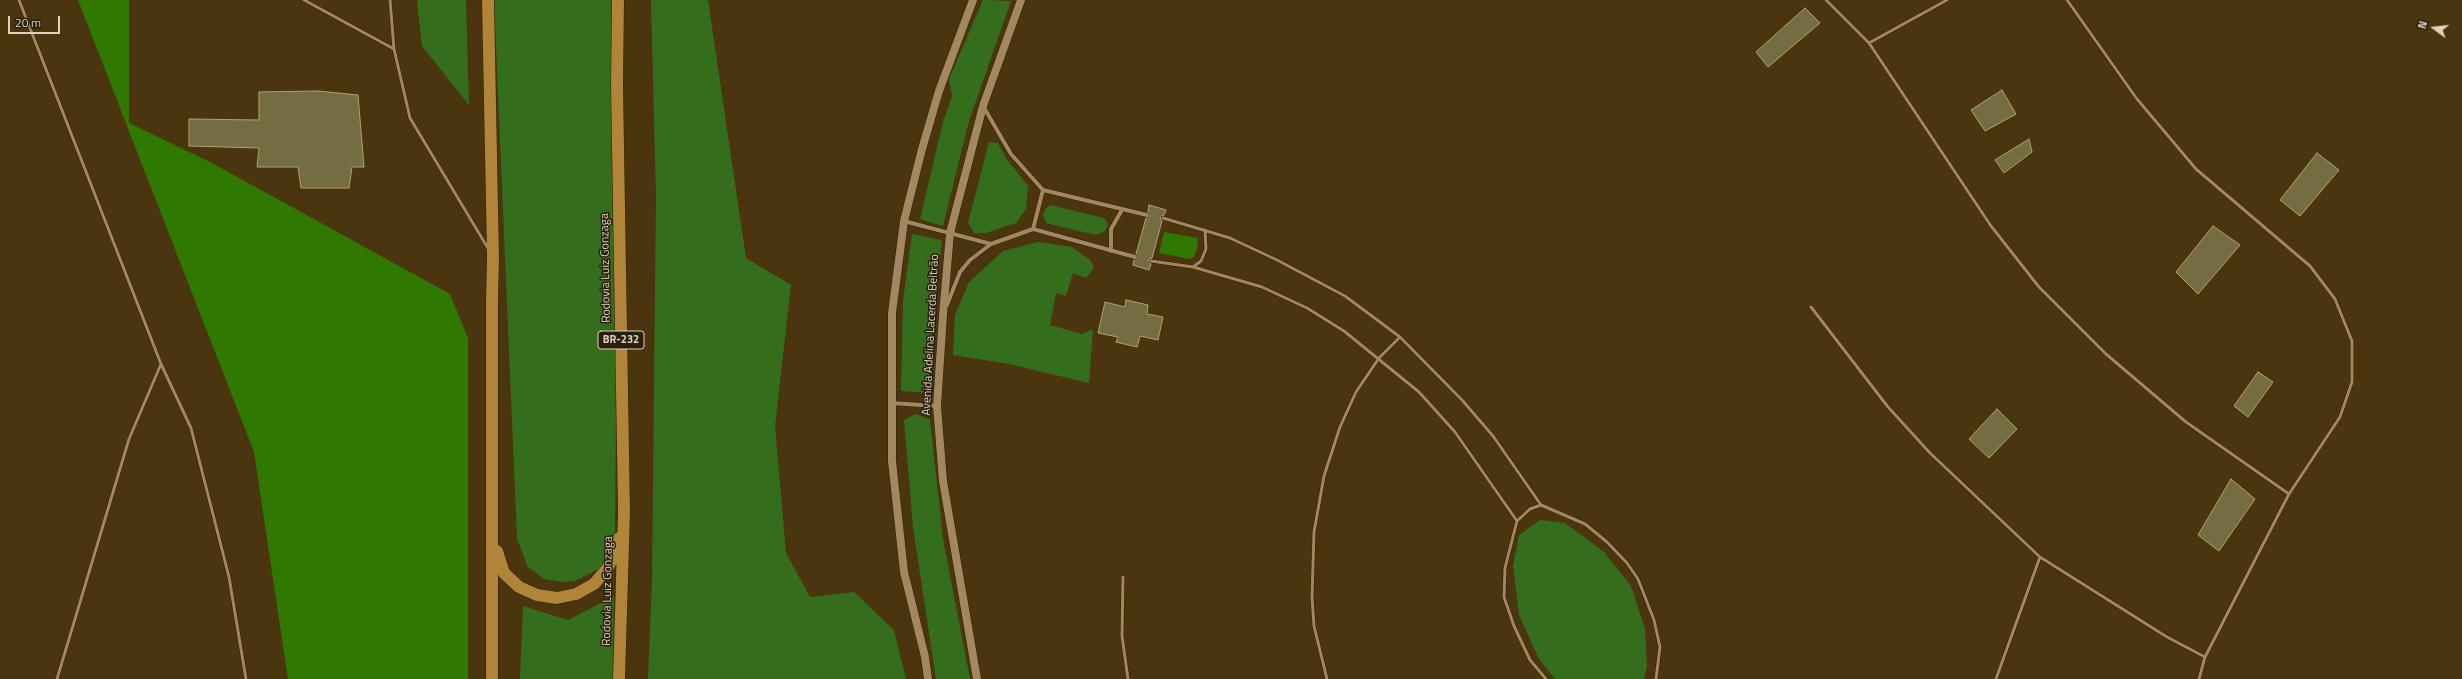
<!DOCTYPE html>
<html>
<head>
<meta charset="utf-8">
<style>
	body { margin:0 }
	#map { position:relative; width:2462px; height:679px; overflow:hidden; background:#4b350f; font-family:"Titillium Web",sans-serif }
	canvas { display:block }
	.north { position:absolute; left:2414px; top:8px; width:40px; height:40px; -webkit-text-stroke:3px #291f10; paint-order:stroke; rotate:285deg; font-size:11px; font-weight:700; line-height:16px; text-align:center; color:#ded1bd }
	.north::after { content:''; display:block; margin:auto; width:14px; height:18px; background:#ded1bd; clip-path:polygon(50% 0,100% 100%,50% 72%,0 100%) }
	.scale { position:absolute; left:8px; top:16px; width:52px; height:18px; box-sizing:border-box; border:2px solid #ded1bd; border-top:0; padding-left:5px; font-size:12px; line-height:14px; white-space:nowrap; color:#ded1bd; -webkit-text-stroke:3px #291f10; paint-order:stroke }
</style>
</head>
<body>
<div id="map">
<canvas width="2462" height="679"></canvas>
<div class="north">N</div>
<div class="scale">20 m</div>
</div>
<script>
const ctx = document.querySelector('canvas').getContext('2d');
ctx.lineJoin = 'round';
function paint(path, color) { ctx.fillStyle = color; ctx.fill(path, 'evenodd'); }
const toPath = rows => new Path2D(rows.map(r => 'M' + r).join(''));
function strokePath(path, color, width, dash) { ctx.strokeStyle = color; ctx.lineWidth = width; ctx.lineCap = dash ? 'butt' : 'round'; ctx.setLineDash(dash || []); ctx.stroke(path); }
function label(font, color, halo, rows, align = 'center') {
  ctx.font = font + ' "Titillium Web",sans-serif'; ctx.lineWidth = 3; ctx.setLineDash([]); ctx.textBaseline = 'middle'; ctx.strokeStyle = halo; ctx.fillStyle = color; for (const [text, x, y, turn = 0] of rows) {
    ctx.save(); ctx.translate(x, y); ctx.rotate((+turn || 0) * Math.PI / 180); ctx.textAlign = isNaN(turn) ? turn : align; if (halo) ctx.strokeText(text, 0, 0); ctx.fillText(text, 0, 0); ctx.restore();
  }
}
paint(toPath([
	[417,0,466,0,469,105,422,46],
	[494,0,619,0,615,532,601,568,575,581,564,582,544,579,527,566,517,538],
	[651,0,708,0,746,258,791,285,775,426,786,553,810,597,854,592,894,630,906,679,648,679,652,580,656,196],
	[983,0,1011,1,969,121,943,226,920,219,943,122,952,96,949,79],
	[989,142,998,143,1006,158,1028,186,1026,209,1016,223,986,233,974,233,968,223],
	[1050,205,1104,218,1108,224,1105,231,1096,235,1046,223,1043,215,1046,208],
	[912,234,942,240,933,307,929,393,901,391,903,301],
	[1038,242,1072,247,1090,260,1094,268,1086,278,1073,273,1066,296,1056,293,1050,325,1082,334,1093,329,1089,383,1009,364,953,355,955,315,969,282,1003,251],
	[915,414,930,419,943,539,970,679,936,679,913,527,904,420],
	[1540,520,1565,523,1604,552,1631,586,1645,629,1647,667,1644,679,1555,679,1539,659,1519,615,1513,566,1519,535],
	[614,596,613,679,520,679,523,606,568,620]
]), '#346e1c');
paint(toPath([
	[78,0,129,0,129,123,212,163,450,294,468,338,468,679,288,679,254,452],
	[1164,232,1197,238,1198,244,1194,257,1190,259,1159,253]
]), '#2f7901');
const building = toPath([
	[1805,8,1820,23,1768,67,1756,52,1805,8],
	[2002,90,2016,114,1985,131,1971,110,2002,90],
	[318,91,358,95,364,167,352,167,349,188,301,188,298,167,257,167,259,148,189,146,189,119,259,120,259,92,318,91],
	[2029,139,2032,152,2004,173,1995,160,2029,139],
	[2317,153,2339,170,2300,216,2280,200,2317,153],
	[1149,205,1166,210,1164,215,1160,218,1162,221,1152,258,1148,260,1151,264,1149,270,1133,265,1134,260,1138,258,1136,254,1146,218,1150,216,1148,212,1149,205],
	[2213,226,2240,245,2198,294,2176,272,2213,226],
	[1126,300,1148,305,1147,314,1163,317,1158,340,1140,336,1137,347,1116,342,1118,337,1098,333,1105,302,1125,307,1126,300],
	[2258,372,2273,382,2248,417,2234,406,2258,372],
	[1997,409,2017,429,1989,458,1969,439,1997,409],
	[2231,479,2255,499,2219,551,2198,535,2231,479]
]);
paint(building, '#756d42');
strokePath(building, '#ada477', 1);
const lane = toPath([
	[19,0,161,364,191,428,229,577,246,679],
	[304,0,394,49],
	[390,0,394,49,410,118,489,250],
	[1826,0,1869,43,1991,226,2039,287,2106,354,2186,422,2289,494],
	[2067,0,2137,99,2196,169,2310,266,2335,299,2352,341,2352,382,2340,417,2289,494,2205,657,2199,679],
	[1869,43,1947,0],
	[1163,218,1230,238,1277,260,1345,296,1400,337,1462,400,1493,436,1541,505,1585,524,1607,542,1627,563,1638,579,1654,620,1660,647,1656,679],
	[1151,261,1193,267,1262,287,1307,308,1344,331,1419,392,1455,432,1517,521],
	[1193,267,1201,261,1206,249,1205,230],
	[1811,307,1888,407,1930,453,2040,557,2167,637,2205,657],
	[1541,505,1530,509,1517,521,1505,568,1504,597,1514,626,1530,660,1546,679],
	[1123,577,1122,636,1128,679],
	[57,679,129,439,161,364],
	[1327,679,1314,626,1312,597,1314,532,1324,476,1340,427,1356,392,1379,358,1400,337],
	[1996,679,2040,557]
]);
const street = toPath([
	[1043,190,1147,215],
	[904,221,991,244,1033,229,1043,190,1011,154,983,106],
	[1033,229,1135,257],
	[1111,251,1111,229,1122,210],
	[947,305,960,272,970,260,991,244],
	[891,403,937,406]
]);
const secondary = toPath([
	[928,679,925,657,904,572,892,461,892,313,904,221,922,149,939,91,973,0],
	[977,679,943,481,937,406,943,315,950,233,983,106,1021,0]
]);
const highway = toPath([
	[488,0,493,258,492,299,492,679],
	[618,0,617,85,624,512,619,679],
	[497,551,504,573,519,587,537,595,557,598,576,594,594,584,607,569,616,551,619,538]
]);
strokePath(lane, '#2e1e02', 4);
strokePath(street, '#2e1e02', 5);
strokePath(secondary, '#2e1e02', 9);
strokePath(highway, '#2e1e02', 13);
strokePath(lane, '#a18861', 3);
strokePath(street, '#a18861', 4);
strokePath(secondary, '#a18861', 8);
strokePath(highway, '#b08439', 12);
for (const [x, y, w] of [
	[621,340,46]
]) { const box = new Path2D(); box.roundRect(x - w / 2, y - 9, w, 18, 3); ctx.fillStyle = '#291f10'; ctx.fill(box); strokePath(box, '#ded1bd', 1); }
label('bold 11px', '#ded1bd', null, [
	["BR-232",621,340]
]);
label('12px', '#ded1bd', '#291f10', [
	["Rodovia Luiz Gonzaga",606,268,-91],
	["Avenida Adelina Lacerda Beltrão",931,335,-87],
	["Rodovia Luiz Gonzaga",608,591,-89]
]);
</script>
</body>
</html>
